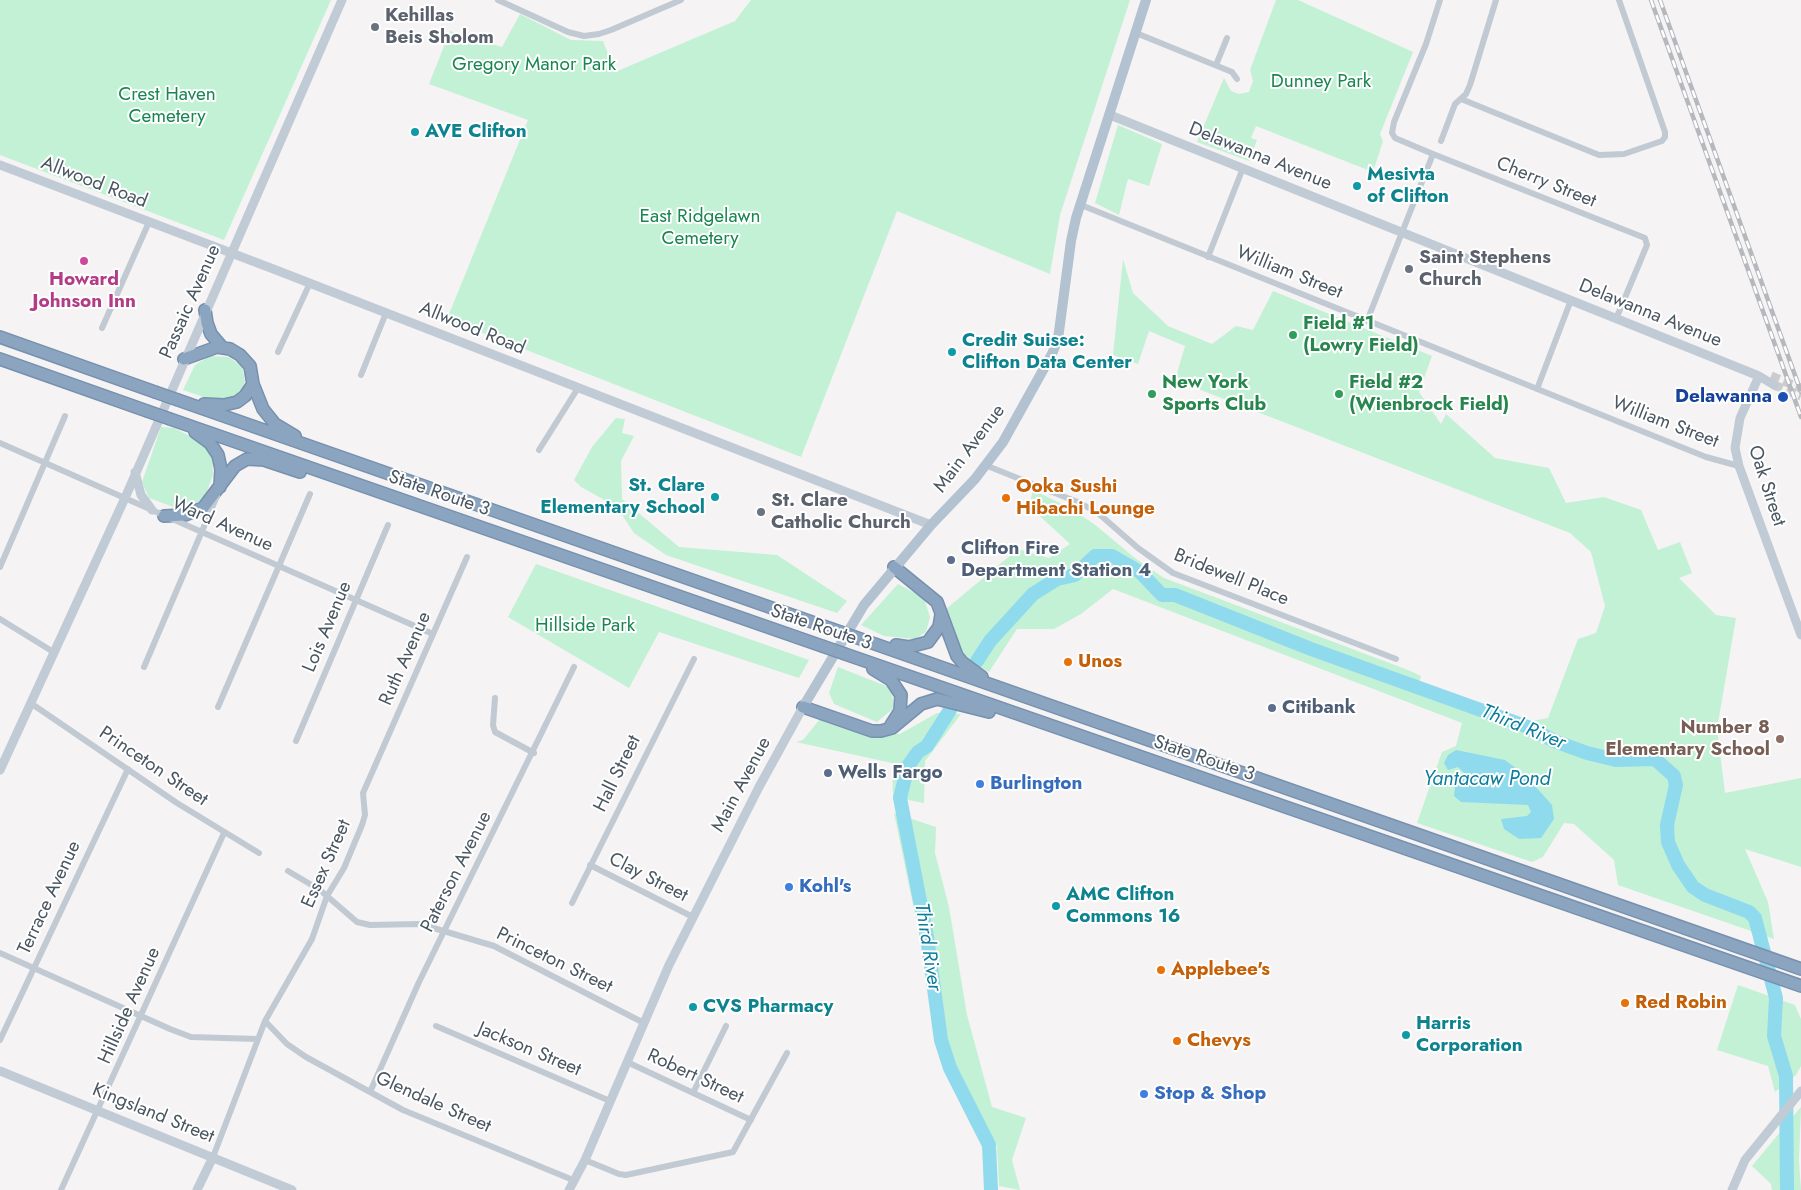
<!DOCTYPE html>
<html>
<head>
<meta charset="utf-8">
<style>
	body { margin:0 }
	canvas { display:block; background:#f5f3f3 }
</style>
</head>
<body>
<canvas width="1801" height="1190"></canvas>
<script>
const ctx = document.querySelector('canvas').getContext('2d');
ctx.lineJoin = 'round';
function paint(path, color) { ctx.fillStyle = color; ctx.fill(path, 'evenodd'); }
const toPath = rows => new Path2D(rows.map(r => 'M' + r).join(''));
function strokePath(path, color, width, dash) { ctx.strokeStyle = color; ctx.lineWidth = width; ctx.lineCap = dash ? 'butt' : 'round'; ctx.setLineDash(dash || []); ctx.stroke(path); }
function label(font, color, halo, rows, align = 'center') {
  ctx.font = font + ' Jost,sans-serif'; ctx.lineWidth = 4; ctx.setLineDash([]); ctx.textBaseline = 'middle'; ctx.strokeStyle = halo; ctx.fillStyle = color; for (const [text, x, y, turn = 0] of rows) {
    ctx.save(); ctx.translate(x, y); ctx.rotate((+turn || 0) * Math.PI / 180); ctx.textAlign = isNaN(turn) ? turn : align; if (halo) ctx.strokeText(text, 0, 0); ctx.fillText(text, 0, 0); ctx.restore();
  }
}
paint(toPath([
	[0,0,331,0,224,240,0,155],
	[751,0,1130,0,1060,215,1050,274,897,211,801,457,447,319,528,120,429,84,450,31,502,47,520,14,571,40,603,41,615,72,735,21],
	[1276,0,1298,0,1413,52,1380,134,1383,141,1373,172,1256,126,1251,138,1257,140,1249,161,1197,142,1224,78,1231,91,1239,94,1249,92,1253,81,1250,70],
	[1118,125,1162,144,1149,186,1128,179,1119,215,1095,203],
	[1123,259,1133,293,1168,326,1212,344,1236,326,1253,330,1273,291,1432,356,1419,392,1441,424,1446,414,1495,458,1549,468,1566,503,1604,497,1641,510,1658,550,1680,542,1692,573,1679,578,1716,615,1736,618,1717,729,1725,793,1801,778,1801,867,1745,849,1768,902,1774,939,1618,885,1614,860,1574,824,1564,823,1543,857,1532,862,1417,823,1442,752,1456,746,1462,723,1113,589,1081,614,1054,629,1017,629,989,672,964,657,956,648,946,609,1018,549,1049,558,1070,544,1029,506,1033,490,1070,508,1094,524,1135,558,1164,578,1408,670,1421,676,1419,682,1527,722,1548,718,1578,639,1596,633,1605,606,1591,552,1570,533,1175,380,1185,346,1149,331,1138,364,1113,355],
	[210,356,229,357,242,367,245,381,241,392,233,399,218,402,183,390,195,365],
	[616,418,625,419,622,433,634,436,621,461,622,499,679,547,777,555,847,601,837,613,666,555,634,533,617,507,581,487,574,480,592,447],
	[161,427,174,428,195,439,212,453,213,475,206,494,194,506,179,509,149,498,142,482],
	[536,564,809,660,799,678,659,632,629,688,508,617],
	[898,584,924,598,930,617,926,632,915,639,884,636,861,625],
	[838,667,891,688,894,708,877,722,834,704,829,693],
	[937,713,961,714,925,761,924,803,893,797,892,763,796,742,803,740,820,719,873,733,900,734],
	[894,813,936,827,935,853,949,907,967,1015,992,1107,1026,1118,1012,1160,1020,1190,999,1186,997,1146,941,1040],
	[1738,985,1795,1005,1801,1019,1801,1066,1796,1075,1775,1092,1768,1066,1717,1050],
	[1801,1107,1799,1160,1801,1190,1772,1190,1771,1184,1752,1166]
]), '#c3f1d5');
paint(toPath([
	[1456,750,1505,760,1526,776,1552,805,1554,819,1541,838,1519,839,1504,829,1501,819,1527,816,1531,812,1528,805,1461,802,1454,796,1455,787,1462,781,1464,773,1458,767,1448,770,1444,763,1448,755]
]), '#90daee');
strokePath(toPath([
	[977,661,990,641,1033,594,1057,579,1075,575,1095,556,1112,556,1140,572,1162,595,1175,595,1311,649,1528,727,1554,741,1587,753,1616,760,1655,759,1674,776,1676,785,1667,825,1668,842,1678,865,1693,887,1705,895,1749,912,1755,918,1776,998,1774,1036,1786,1076,1787,1190],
	[950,710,927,746,918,752,908,766,900,798,927,937,941,1040,950,1068,989,1145,991,1190]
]), '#90daee', 14);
strokePath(toPath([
	[1771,376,1801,388],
	[1774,385,1801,396]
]), '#caccce', 9, [9, 4.5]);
const highway = toPath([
	[205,310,207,323,211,334,222,347],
	[0,337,155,392],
	[0,359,147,411],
	[184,359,217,347,230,349,240,355,250,366,253,384,263,409,275,424,295,436],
	[178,400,832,629],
	[204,404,224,405,237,402,245,396,253,384],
	[170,419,822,646],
	[195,432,210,443,218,455,221,469,220,487],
	[164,516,185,515,203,508,235,466,247,459,264,460,300,472],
	[894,567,937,602,957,656,963,663,982,677],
	[855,637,1801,969],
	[896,645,909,647,928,642,939,627,941,615],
	[845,654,1801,986],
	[873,669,891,680,901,695,900,711,891,725],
	[803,707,872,731,881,731,892,728,921,704,937,699,989,712]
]);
strokePath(highway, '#7690ad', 14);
strokePath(toPath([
	[498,0,568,32,584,36,599,34,611,30,681,0],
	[1440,0,1426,44,1394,122,1392,133,1395,138,1433,154,1645,238,1647,245,1616,319],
	[1136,33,1232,72,1237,79],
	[1216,65,1227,38],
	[1461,99,1599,155,1624,154,1662,141,1665,137,1665,132,1619,0],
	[1441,141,1455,104,1466,94,1470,85,1496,0],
	[1081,205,1706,457,1739,466],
	[1208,257,1243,168],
	[1367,321,1433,154],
	[102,328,149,222],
	[278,352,310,283],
	[361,375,386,313],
	[1537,389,1571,300],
	[0,443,433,634],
	[539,450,578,388],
	[985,465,1080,503,1098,513,1138,548,1173,573,1396,659],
	[0,567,65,416],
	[0,619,55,653],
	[144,667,217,496],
	[495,698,493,725,495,732,534,753],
	[32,704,177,803,259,853],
	[218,707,310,494],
	[296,741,388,525],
	[590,865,693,917],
	[288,871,320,890,357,922,370,925,420,924,494,946,642,1022],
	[572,903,694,659],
	[0,953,170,1029,191,1037,257,1039],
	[265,1021,287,1044,306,1057,403,1110,573,1180],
	[436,1026,610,1101],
	[0,1040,128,769],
	[627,1062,751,1120],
	[370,1092,419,982,574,667],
	[693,1093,726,1026],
	[213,1157,265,1021,312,939,327,896,344,868,362,825,365,815,363,793,467,557],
	[585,1160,619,1174,626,1175,733,1152,787,1053],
	[61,1190,224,833]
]), '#c1cad2', 6);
strokePath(toPath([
	[1110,115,1759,376,1774,385],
	[0,165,276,270,931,525],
	[1759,376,1740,418,1735,448,1739,466,1801,635],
	[135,472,141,495,152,510],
	[0,770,125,498,342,0],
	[0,1071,292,1190],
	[197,1190,213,1157],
	[569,1190,585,1160,669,965,759,787,803,707],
	[1732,1190,1745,1160,1801,1091]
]), '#c1cbd6', 9);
strokePath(toPath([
	[803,707,864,605,931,525,975,479,1003,442,1052,354,1058,339,1071,241,1076,218,1146,0]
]), '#b3c2d1', 10);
strokePath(highway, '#8ba5c1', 11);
const rail = toPath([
	[1651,0,1801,417],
	[1660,0,1801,392]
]);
strokePath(rail, '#b5b8bd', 4.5);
strokePath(rail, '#fff', 2.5, [8]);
const highwayBridge = toPath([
	[155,392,178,400],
	[147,411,170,419],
	[832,629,855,637],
	[822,646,845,654]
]);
strokePath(highwayBridge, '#7690ad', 14, []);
strokePath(highwayBridge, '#8ba5c1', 11);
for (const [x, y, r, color] of [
	[375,27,5,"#6b7280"],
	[415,132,5,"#0f9aa8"],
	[1357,186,5,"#0f9aa8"],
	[84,261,5,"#d1479c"],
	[1409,269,5,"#6b7280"],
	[1293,335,5,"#2e9e5b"],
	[952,352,5,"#0f9aa8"],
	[1152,394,5,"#2e9e5b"],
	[1339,394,5,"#2e9e5b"],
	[1783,397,6,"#1a4fb4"],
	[715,497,5,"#0f9aa8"],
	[1006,498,5,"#e8710a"],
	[761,512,5,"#6b7280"],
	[951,560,5,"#5c6f8a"],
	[1068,662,5,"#e8710a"],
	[1272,708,5,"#5c6f8a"],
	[1780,739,5,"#8d6e63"],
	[828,773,5,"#5c6f8a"],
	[980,784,5,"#3f7fe0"],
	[789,887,5,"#3f7fe0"],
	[1056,906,5,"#0f9aa8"],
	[1161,970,5,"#e8710a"],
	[1625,1003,5,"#e8710a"],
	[693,1007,5,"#0f9aa8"],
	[1406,1035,5,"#0f9aa8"],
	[1177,1041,5,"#e8710a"],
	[1144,1094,5,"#3f7fe0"]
]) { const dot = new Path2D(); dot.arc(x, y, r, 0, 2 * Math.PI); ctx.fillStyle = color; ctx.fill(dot); strokePath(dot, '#fff', 2); }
label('bold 19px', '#5b616d', '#fff', [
	["Kehillas",385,16],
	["Beis Sholom",385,38],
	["Saint Stephens",1419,258],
	["Church",1419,280],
	["St. Clare",771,501],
	["Catholic Church",771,523]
], 'left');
label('19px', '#17864f', '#fff', [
	["Gregory Manor Park",534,65],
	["Dunney Park",1321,82],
	["Crest Haven",167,95],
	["Cemetery",167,117],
	["East Ridgelawn",700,217],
	["Cemetery",700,239],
	["Hillside Park",585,626]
]);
label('bold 19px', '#0d838f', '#fff', [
	["AVE Clifton",425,132],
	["Mesivta",1367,175],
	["of Clifton",1367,197],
	["Credit Suisse:",962,341],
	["Clifton Data Center",962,363],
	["St. Clare",705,486,"right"],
	["Elementary School",705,508,"right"],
	["AMC Clifton",1066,895],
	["Commons 16",1066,917],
	["CVS Pharmacy",703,1007],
	["Harris",1416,1024],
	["Corporation",1416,1046]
], 'left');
label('19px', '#4a5661', '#fff', [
	["Delawanna Avenue",1260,157,22],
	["Allwood Road",94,183,21],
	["Cherry Street",1546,183,22],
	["William Street",1289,273,22],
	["Passaic Avenue",191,302,-66],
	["Delawanna Avenue",1650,314,22],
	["Allwood Road",472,329,22],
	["William Street",1665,423,21],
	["Main Avenue",970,449,-53],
	["Oak Street",1766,486,72],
	["State Route 3",439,494,19],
	["Ward Avenue",222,525,24],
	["Bridewell Place",1231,578,22],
	["Lois Avenue",328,627,-67],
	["State Route 3",821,628,19],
	["Ruth Avenue",406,659,-66],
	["State Route 3",1204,759,19],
	["Princeton Street",153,767,34],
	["Hall Street",618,774,-64],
	["Main Avenue",742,785,-62],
	["Essex Street",327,864,-66],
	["Paterson Avenue",457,872,-63],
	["Clay Street",648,878,27],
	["Terrace Avenue",50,898,-65],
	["Princeton Street",554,961,26],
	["Hillside Avenue",130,1006,-66],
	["Jackson Street",529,1050,23],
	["Robert Street",695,1077,25],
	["Glendale Street",433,1103,24],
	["Kingsland Street",153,1114,22]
]);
label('bold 19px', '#b23c85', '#fff', [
	["Howard",84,280],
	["Johnson Inn",84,302]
]);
label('bold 19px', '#27864d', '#fff', [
	["Field #1",1303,324],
	["(Lowry Field)",1303,346],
	["New York",1162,383],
	["Sports Club",1162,405],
	["Field #2",1349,383],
	["(Wienbrock Field)",1349,405]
], 'left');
label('bold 19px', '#164399', '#fff', [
	["Delawanna",1772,397]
], 'right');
label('bold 19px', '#c56008', '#fff', [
	["Ooka Sushi",1016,487],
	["Hibachi Lounge",1016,509],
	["Unos",1078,662],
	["Applebee's",1171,970],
	["Red Robin",1635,1003],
	["Chevys",1187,1041]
], 'left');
label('bold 19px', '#4e5e75', '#fff', [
	["Clifton Fire",961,549],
	["Department Station 4",961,571],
	["Citibank",1282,708],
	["Wells Fargo",838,773]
], 'left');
label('bold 19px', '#785e54', '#fff', [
	["Number 8",1770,728],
	["Elementary School",1770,750]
], 'right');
label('bold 19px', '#366cbe', '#fff', [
	["Burlington",990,784],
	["Kohl's",799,887],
	["Stop & Shop",1154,1094]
], 'left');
label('italic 20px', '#0c7c9b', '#fff', [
	["Third River",1523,728,22],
	["Yantacaw Pond",1487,780],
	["Third River",927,947,81]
]);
</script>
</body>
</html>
